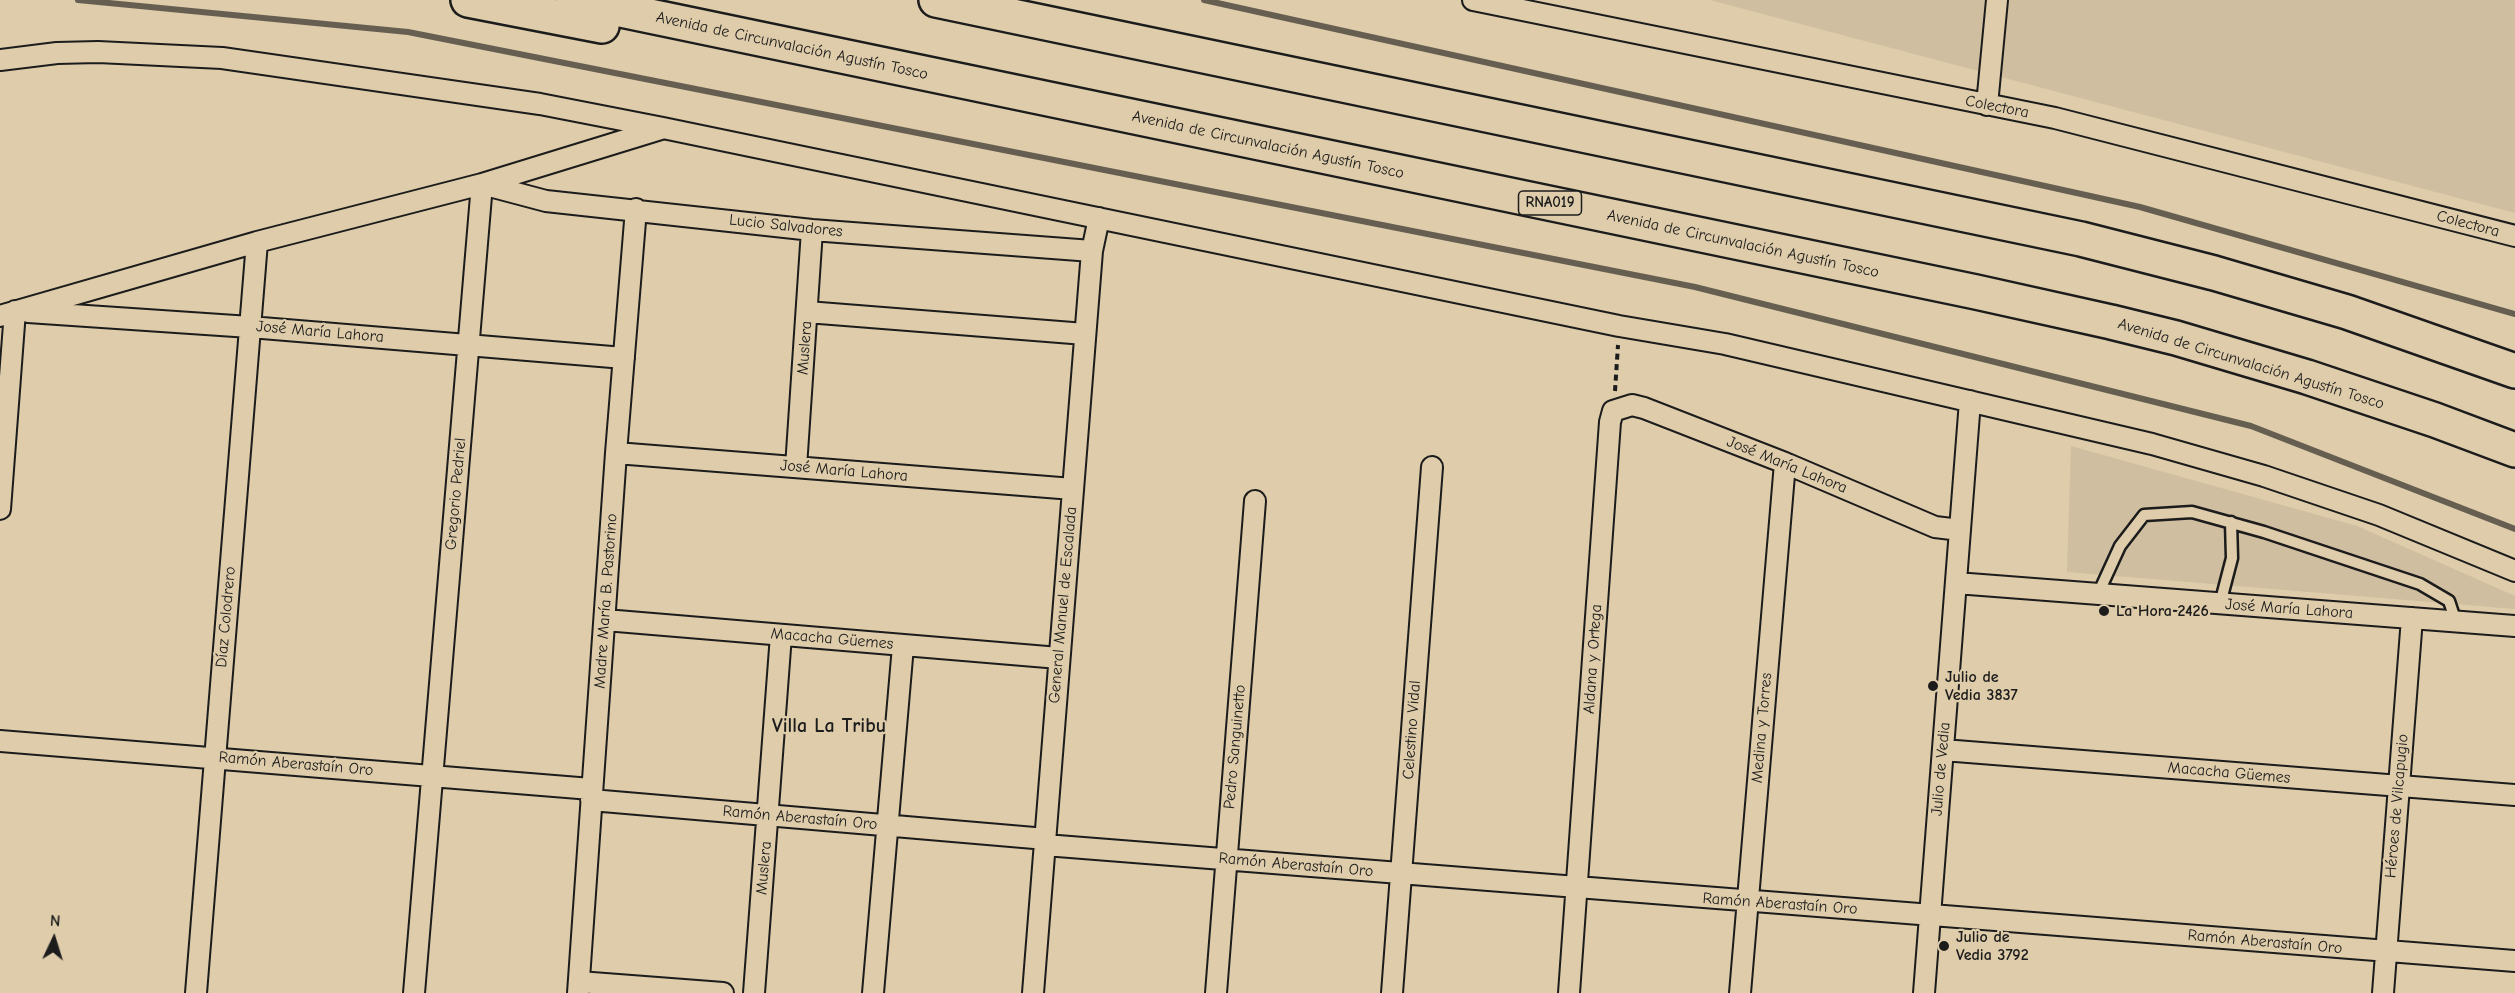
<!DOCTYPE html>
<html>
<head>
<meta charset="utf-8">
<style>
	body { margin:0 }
	#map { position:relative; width:2515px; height:993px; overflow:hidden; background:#deccaa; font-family:"Comic Neue",sans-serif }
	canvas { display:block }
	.north { position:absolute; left:24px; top:909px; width:60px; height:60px; -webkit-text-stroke:4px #deccaa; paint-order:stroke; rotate:4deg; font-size:16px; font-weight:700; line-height:24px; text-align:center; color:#1c1c1c }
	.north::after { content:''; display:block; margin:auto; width:21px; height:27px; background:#1c1c1c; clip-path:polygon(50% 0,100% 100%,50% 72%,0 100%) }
</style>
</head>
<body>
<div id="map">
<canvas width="2515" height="993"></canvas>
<div class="north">N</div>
</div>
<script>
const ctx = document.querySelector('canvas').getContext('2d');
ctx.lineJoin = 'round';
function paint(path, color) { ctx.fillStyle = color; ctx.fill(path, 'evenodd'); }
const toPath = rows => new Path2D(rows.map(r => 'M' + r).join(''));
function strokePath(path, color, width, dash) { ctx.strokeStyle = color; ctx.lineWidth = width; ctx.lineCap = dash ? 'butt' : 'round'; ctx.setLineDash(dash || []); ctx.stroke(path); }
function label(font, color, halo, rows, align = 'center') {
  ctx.font = font + ' "Comic Neue",sans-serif'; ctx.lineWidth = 4.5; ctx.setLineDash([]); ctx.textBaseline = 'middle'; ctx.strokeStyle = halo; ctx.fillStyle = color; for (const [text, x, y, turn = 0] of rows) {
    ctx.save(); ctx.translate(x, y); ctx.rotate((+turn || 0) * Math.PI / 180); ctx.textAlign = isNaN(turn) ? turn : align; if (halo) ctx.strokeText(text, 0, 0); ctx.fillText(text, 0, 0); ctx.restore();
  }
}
paint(toPath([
	[1710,0,2515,0,2515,213],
	[2071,446,2357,526,2515,596,2515,609,2067,572]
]), '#cfbe9f');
strokePath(toPath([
	[78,0,408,32,1695,287,2251,426,2515,529],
	[1204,0,2140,207,2515,314]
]), '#665f51', 6);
const lane = toPath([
	[2098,594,2120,546,2144,515,2192,512,2264,532,2420,584,2449,601,2456,622],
	[2220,604,2232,558,2231,522]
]);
const street = toPath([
	[1473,0,2055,118,2515,236],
	[0,60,57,53,98,52,222,58,540,104,663,128,1619,326,1725,344,2152,444,2264,476,2379,515,2515,571],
	[1987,105,1997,0],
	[28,312,250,327,624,358],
	[807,312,1085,334],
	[0,316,257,242,482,184,546,201,812,230,1092,251],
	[616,453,1073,489],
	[796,467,812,230],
	[0,509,15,311],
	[1956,583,2515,626],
	[605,620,1059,658],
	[0,741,591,789],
	[1943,750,2515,795],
	[591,800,1046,839],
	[1045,845,2515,961],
	[579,982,723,993],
	[196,993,257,242],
	[414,993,482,184,661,129],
	[578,993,616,453,636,209],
	[754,993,781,635],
	[873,993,903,646],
	[1033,993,1092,251,1099,218],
	[1216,993,1255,501],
	[1392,993,1432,467],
	[1569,993,1610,422,1613,411,1632,405,1644,408,1785,463,1935,527,1960,530],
	[1740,993,1785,463],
	[1924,993,1970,401],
	[2383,993,2412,618]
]);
const highway = toPath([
	[468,0,602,26],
	[573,0,1976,292,2111,322,2176,338,2307,377,2435,420,2515,450],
	[936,0,2081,239,2214,273,2347,312,2515,371]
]);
strokePath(lane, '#1c1c1c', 15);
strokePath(street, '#1c1c1c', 24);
strokePath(highway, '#1c1c1c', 38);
strokePath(toPath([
	[1615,391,1618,345]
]), '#1c1c1c', 4, [6, 4.5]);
strokePath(lane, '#deccaa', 10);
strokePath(street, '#deccaa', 20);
strokePath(highway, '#deccaa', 33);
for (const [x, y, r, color] of [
	[2104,611,6,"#1c1c1c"],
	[1933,686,6,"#1c1c1c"],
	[1944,946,6,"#1c1c1c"]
]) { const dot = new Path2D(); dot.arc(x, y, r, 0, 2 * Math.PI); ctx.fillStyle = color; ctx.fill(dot); strokePath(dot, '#deccaa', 2); }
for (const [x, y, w] of [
	[1550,203,63]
]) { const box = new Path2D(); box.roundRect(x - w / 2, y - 12, w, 24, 4.5); ctx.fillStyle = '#deccaa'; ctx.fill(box); strokePath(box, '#1c1c1c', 1.5); }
label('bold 15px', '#1c1c1c', null, [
	["RNA019",1550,203]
]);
label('16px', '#1c1c1c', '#deccaa', [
	["Avenida de Circunvalación Agustín Tosco",792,46,12],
	["Colectora",1997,107,11],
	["Avenida de Circunvalación Agustín Tosco",1268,145,12],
	["Colectora",2468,224,15],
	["Lucio Salvadores",786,226,6],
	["Avenida de Circunvalación Agustín Tosco",1743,244,12],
	["José María Lahora",320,332,5],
	["Muslera",805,348,-86],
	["Avenida de Circunvalación Agustín Tosco",2251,364,17],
	["José María Lahora",1787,465,22],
	["José María Lahora",844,471,5],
	["Gregorio Pedriel",456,494,-85],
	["Madre María B. Pastorino",606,601,-86],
	["General Manuel de Escalada",1063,605,-85],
	["José María Lahora",2289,609,4],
	["Díaz Colodrero",226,617,-85],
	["Macacha Güemes",832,639,5],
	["Aldana y Ortega",1593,659,-86],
	["Medina y Torres",1762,728,-85],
	["Celestino Vidal",1412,730,-86],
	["Pedro Sanguinetto",1235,747,-85],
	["Ramón Aberastaín Oro",296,764,5],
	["Julio de Vedia",1941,769,-85],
	["Macacha Güemes",2229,773,5],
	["Héroes de Vilcapugio",2397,806,-85],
	["Ramón Aberastaín Oro",800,818,5],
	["Ramón Aberastaín Oro",1296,865,5],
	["Muslera",764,868,-85],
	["Ramón Aberastaín Oro",1780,904,4],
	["Ramón Aberastaín Oro",2265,942,5]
]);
label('bold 16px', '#1c1c1c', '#deccaa', [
	["La Hora 2426",2116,611],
	["Julio de",1945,677],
	["Vedia 3837",1945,695],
	["Julio de",1956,937],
	["Vedia 3792",1956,955]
], 'left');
label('bold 20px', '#1c1c1c', '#deccaa', [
	["Villa La Tribu",829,726]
]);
</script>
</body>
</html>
